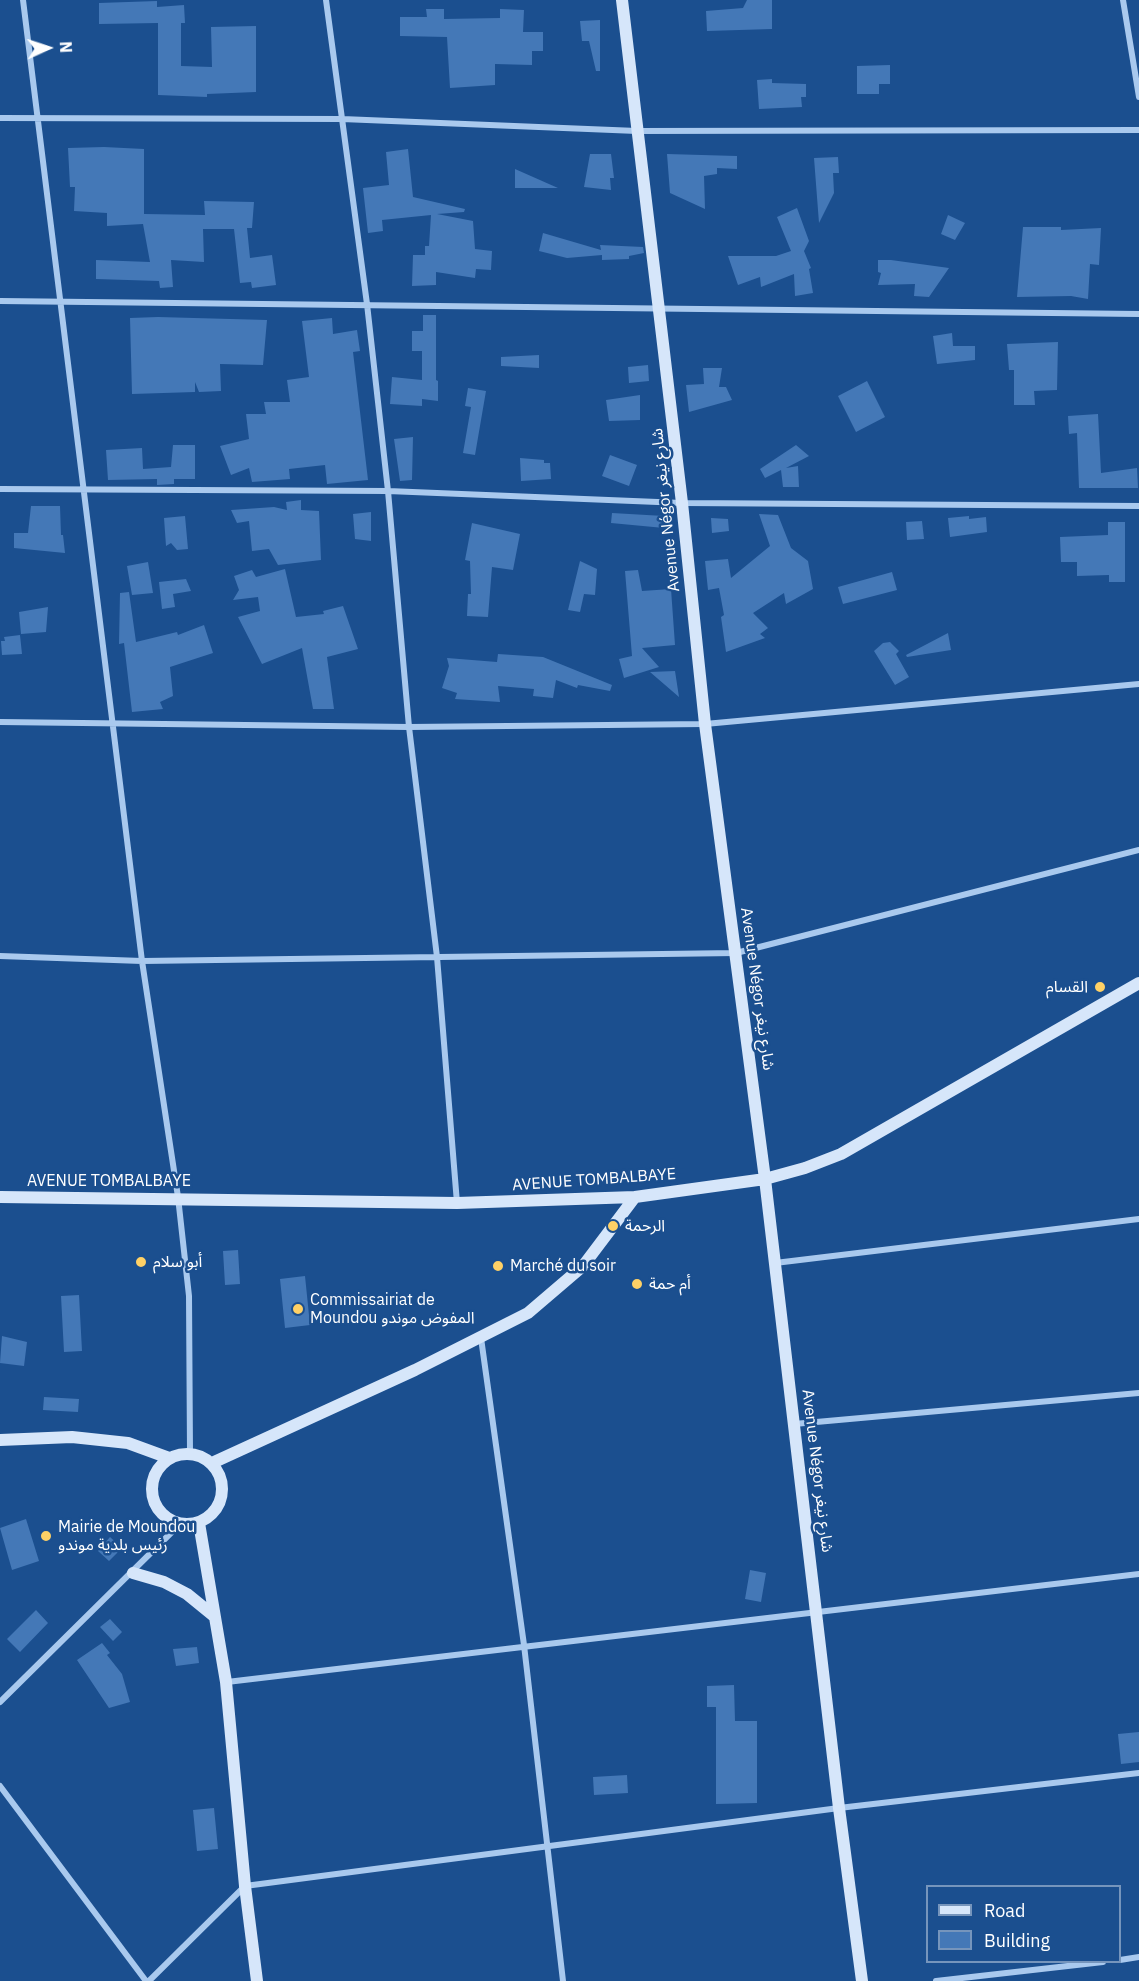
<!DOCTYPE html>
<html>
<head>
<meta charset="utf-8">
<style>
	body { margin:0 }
	#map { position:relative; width:1139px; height:1981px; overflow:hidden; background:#1b4f8f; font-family:"IBM Plex Sans",sans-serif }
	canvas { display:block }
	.legend { position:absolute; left:926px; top:1885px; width:195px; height:78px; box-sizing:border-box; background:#1b4f8f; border:2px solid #7695bc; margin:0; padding:8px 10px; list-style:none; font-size:18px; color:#fff }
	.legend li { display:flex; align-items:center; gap:12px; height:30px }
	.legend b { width:30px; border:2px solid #7695bc }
	.north { position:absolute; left:18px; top:18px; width:60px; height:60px; -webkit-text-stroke:4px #1b4f8f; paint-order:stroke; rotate:87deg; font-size:16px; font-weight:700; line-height:24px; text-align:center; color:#fff }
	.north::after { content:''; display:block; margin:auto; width:21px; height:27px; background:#fff; clip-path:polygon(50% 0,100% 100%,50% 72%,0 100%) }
</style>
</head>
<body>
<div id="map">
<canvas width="1139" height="1981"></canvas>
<ul class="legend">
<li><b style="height:8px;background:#d6e6fa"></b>Road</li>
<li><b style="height:16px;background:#4478b7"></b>Building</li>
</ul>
<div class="north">N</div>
</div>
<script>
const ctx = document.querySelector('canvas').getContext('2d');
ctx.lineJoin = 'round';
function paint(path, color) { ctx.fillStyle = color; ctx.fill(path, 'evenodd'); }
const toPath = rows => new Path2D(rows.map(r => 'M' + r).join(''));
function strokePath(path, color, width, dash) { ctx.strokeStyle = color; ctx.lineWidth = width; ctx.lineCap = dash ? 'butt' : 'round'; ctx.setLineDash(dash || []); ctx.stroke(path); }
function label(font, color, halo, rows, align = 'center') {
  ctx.font = font + ' "IBM Plex Sans","Noto Sans Arabic",sans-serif'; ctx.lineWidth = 5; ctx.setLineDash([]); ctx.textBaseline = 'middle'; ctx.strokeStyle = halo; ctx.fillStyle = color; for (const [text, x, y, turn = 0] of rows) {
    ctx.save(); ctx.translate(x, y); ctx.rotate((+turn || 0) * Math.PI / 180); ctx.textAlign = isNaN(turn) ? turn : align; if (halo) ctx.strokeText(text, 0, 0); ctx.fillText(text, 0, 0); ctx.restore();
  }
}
paint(toPath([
	[747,0,772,0,772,29,707,31,706,11,743,8],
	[157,1,157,7,184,5,185,23,181,23,181,66,212,67,211,27,256,26,256,92,207,94,207,97,158,95,158,23,99,24,99,3],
	[426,9,444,9,444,19,500,18,500,9,524,10,523,32,543,32,543,51,532,51,532,65,495,64,495,85,450,88,447,37,400,36,400,17,427,17],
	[600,20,600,71,596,71,589,41,582,41,580,21],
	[890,65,890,84,879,84,879,94,857,94,857,66],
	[772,79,772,83,806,84,806,97,801,97,802,107,759,109,757,80],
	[104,147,144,149,144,214,205,215,204,201,254,202,252,228,247,228,250,258,272,255,276,285,252,288,251,282,240,283,234,229,203,229,204,262,171,260,173,287,160,288,159,281,96,279,96,260,150,262,143,224,107,226,107,213,74,211,75,187,70,187,68,148],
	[408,149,413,197,465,209,464,212,437,214,473,221,475,249,492,251,491,270,476,269,475,278,436,272,436,285,412,286,413,255,425,255,425,246,429,246,431,215,382,220,383,231,368,233,363,188,389,185,386,152],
	[590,154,611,154,614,178,610,178,611,190,584,187],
	[667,154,737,156,737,169,717,168,717,174,704,176,705,209,670,193],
	[838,157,839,173,833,173,834,193,819,223,814,158],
	[515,169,558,188,515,188],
	[797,208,809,241,804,251,811,268,809,269,813,293,795,296,794,274,761,287,760,277,738,285,728,256,776,256,791,251,777,217],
	[948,215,965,223,955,240,941,234],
	[1023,227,1061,227,1061,230,1101,228,1099,265,1090,264,1088,299,1071,296,1017,297],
	[543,233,601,250,600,245,643,247,644,253,629,256,629,259,602,260,602,255,567,258,539,251],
	[878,260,891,260,949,268,929,297,914,296,915,284,878,285,881,273,878,272],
	[423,315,436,315,436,380,438,381,438,401,422,399,422,406,390,404,392,377,422,380,422,351,412,351,412,331,423,331],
	[158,317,267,320,263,365,220,364,221,391,199,392,195,382,195,392,132,394,130,318],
	[332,318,333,334,357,330,360,351,353,352,368,480,327,484,325,465,289,469,290,479,252,482,249,468,231,475,220,446,249,439,246,414,266,414,264,402,290,402,287,380,309,377,302,321],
	[952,333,953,346,975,346,975,360,937,364,933,336],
	[1058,342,1057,390,1034,391,1035,405,1014,405,1014,370,1009,370,1007,344],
	[539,355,539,368,501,366,501,357],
	[648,365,649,381,629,383,628,367],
	[703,368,722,368,719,387,726,387,732,400,689,412,686,385,704,384],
	[867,381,885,417,856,432,838,396],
	[468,388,486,391,475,455,463,453,471,407,465,406],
	[640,395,640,420,609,421,606,400],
	[1098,414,1101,473,1137,468,1138,488,1079,488,1077,433,1069,434,1068,416],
	[413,437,412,480,400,481,394,439],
	[173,445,195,445,195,479,174,479,174,484,157,485,157,479,108,480,106,450,142,448,143,469,171,467],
	[796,445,809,456,786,468,798,466,799,487,783,487,781,470,765,478,760,469],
	[610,455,637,465,629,486,602,476],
	[520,458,544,460,544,463,550,463,551,479,521,481],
	[301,500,301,510,319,511,321,560,278,565,269,549,252,551,249,521,237,523,231,510,274,507,287,510,286,502],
	[31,506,60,506,61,535,63,535,65,553,14,548,14,533,28,533],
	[371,512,371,541,355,539,353,514],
	[612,513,664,516,664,528,611,523],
	[759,514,778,515,791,548,808,561,813,589,786,604,784,593,753,613,768,628,760,634,765,638,726,652,721,617,724,615,719,588,708,590,705,561,728,559,731,578,770,546],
	[185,516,188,549,177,550,171,543,166,546,164,518],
	[969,516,969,519,986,517,987,532,950,537,948,518],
	[711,518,728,519,729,531,712,533],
	[922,521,924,539,907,540,906,522],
	[1108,522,1125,522,1125,582,1109,582,1109,575,1077,576,1077,562,1061,562,1060,537,1108,535],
	[472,523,520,534,513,570,492,567,488,617,467,616,468,594,471,594,470,561,465,560],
	[580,561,597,569,595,595,584,594,580,612,568,610],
	[148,562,153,593,132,595,127,566],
	[285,569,296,617,324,614,323,611,343,606,358,649,327,657,334,709,313,709,302,648,262,664,238,617,260,611,258,597,233,600,239,590,234,576,252,570,256,577],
	[638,570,642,591,671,589,675,645,642,648,659,667,624,678,619,659,632,656,625,571],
	[892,572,897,590,843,604,838,587],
	[186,579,191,591,173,594,175,607,162,609,159,582],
	[129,592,136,642,177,632,178,635,204,625,213,653,170,667,173,696,160,702,163,709,132,712,124,643,119,644,120,593],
	[48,607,46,632,21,634,19,612],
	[948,633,951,650,907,657,906,655],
	[20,635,22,654,2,655,1,641,5,641,4,637],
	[890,642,899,651,896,654,909,677,895,685,874,651,883,643],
	[498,654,543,657,612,685,610,691,578,685,577,688,556,680,553,698,533,696,534,689,498,686,500,702,455,699,457,693,442,688,449,666,447,658,497,662],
	[675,671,679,697,650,672],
	[238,1250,240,1284,225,1285,223,1251],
	[305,1276,310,1325,285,1328,280,1279],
	[79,1295,82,1351,64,1352,61,1296],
	[2,1336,27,1342,24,1366,0,1363],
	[44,1397,79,1399,78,1412,43,1410],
	[26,1519,39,1561,12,1570,0,1528],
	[110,1537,122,1548,109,1561,98,1551],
	[750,1570,766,1573,761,1602,745,1599],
	[36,1610,48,1623,20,1652,7,1639],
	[110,1619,122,1632,113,1641,100,1627],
	[102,1643,110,1653,107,1655,122,1674,130,1702,109,1708,77,1660],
	[197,1647,199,1663,176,1666,173,1649],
	[734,1685,735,1721,757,1721,757,1803,716,1804,716,1707,707,1707,707,1686],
	[1139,1732,1139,1762,1121,1764,1118,1734],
	[627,1775,628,1793,594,1795,593,1777],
	[214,1808,218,1849,197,1851,193,1810]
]), '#4478b7');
strokePath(toPath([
	[23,0,142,961,178,1197,189,1296,190,1453],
	[326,0,367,304,388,491,409,727,437,957,457,1203],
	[1123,0,1139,97],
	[0,118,342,119,637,131,1139,130],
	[0,301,1139,314],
	[0,489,388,491,682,503,1139,506],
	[0,722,409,727,705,724,1139,684],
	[0,956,142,961,736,953,1139,850],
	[775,1263,1139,1219],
	[481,1338,524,1645,563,1981],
	[794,1424,1139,1393],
	[227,1682,1139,1574],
	[0,1702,180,1524],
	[0,1786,146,1981],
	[1120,1960,1139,1957],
	[149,1981,245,1886,839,1808,1139,1773],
	[936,1981,1103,1962]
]), '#a9c9ee', 6);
strokePath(toPath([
	[622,0,682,503,705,724,765,1179,839,1808,862,1981],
	[0,1197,457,1203,635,1197,765,1179,805,1168,841,1154,1139,983],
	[0,1440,72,1437,128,1443,169,1458],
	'152 1489a35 35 0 1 1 70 0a35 35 0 1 1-70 0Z',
	[212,1463,415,1370,528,1313,583,1266,635,1197],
	[199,1523,226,1682,245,1886,257,1981],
	[133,1573,164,1582,187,1594,214,1616]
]), '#d6e6fa', 12);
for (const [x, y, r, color] of [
	[1100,987,6,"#ffd166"],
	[613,1226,6,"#ffd166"],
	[141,1262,6,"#ffd166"],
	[498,1266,6,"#ffd166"],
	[637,1284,6,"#ffd166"],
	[298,1309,6,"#ffd166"],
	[46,1536,6,"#ffd166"]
]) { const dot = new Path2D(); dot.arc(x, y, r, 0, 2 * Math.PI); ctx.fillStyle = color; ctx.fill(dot); strokePath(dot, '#1b4f8f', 2); }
label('16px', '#fff', '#1b4f8f', [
	["Avenue Négor شارع نيغر",666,510,-96],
	["Avenue Négor شارع نيغر",757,989,82],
	["AVENUE TOMBALBAYE",594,1180,-4],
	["AVENUE TOMBALBAYE",109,1181],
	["Avenue Négor شارع نيغر",817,1471,83]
]);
label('16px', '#fff', '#1b4f8f', [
	["القسام",1088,987,"right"],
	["الرحمة",625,1226],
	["أبو سلام",153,1262],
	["Marché du soir",510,1266],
	["أم حمة",649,1284],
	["Commissairiat de",310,1300],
	["Moundou المفوض موندو",310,1318],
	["Mairie de Moundou",58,1527],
	["رئيس بلدية موندو",58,1545]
], 'left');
</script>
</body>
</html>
